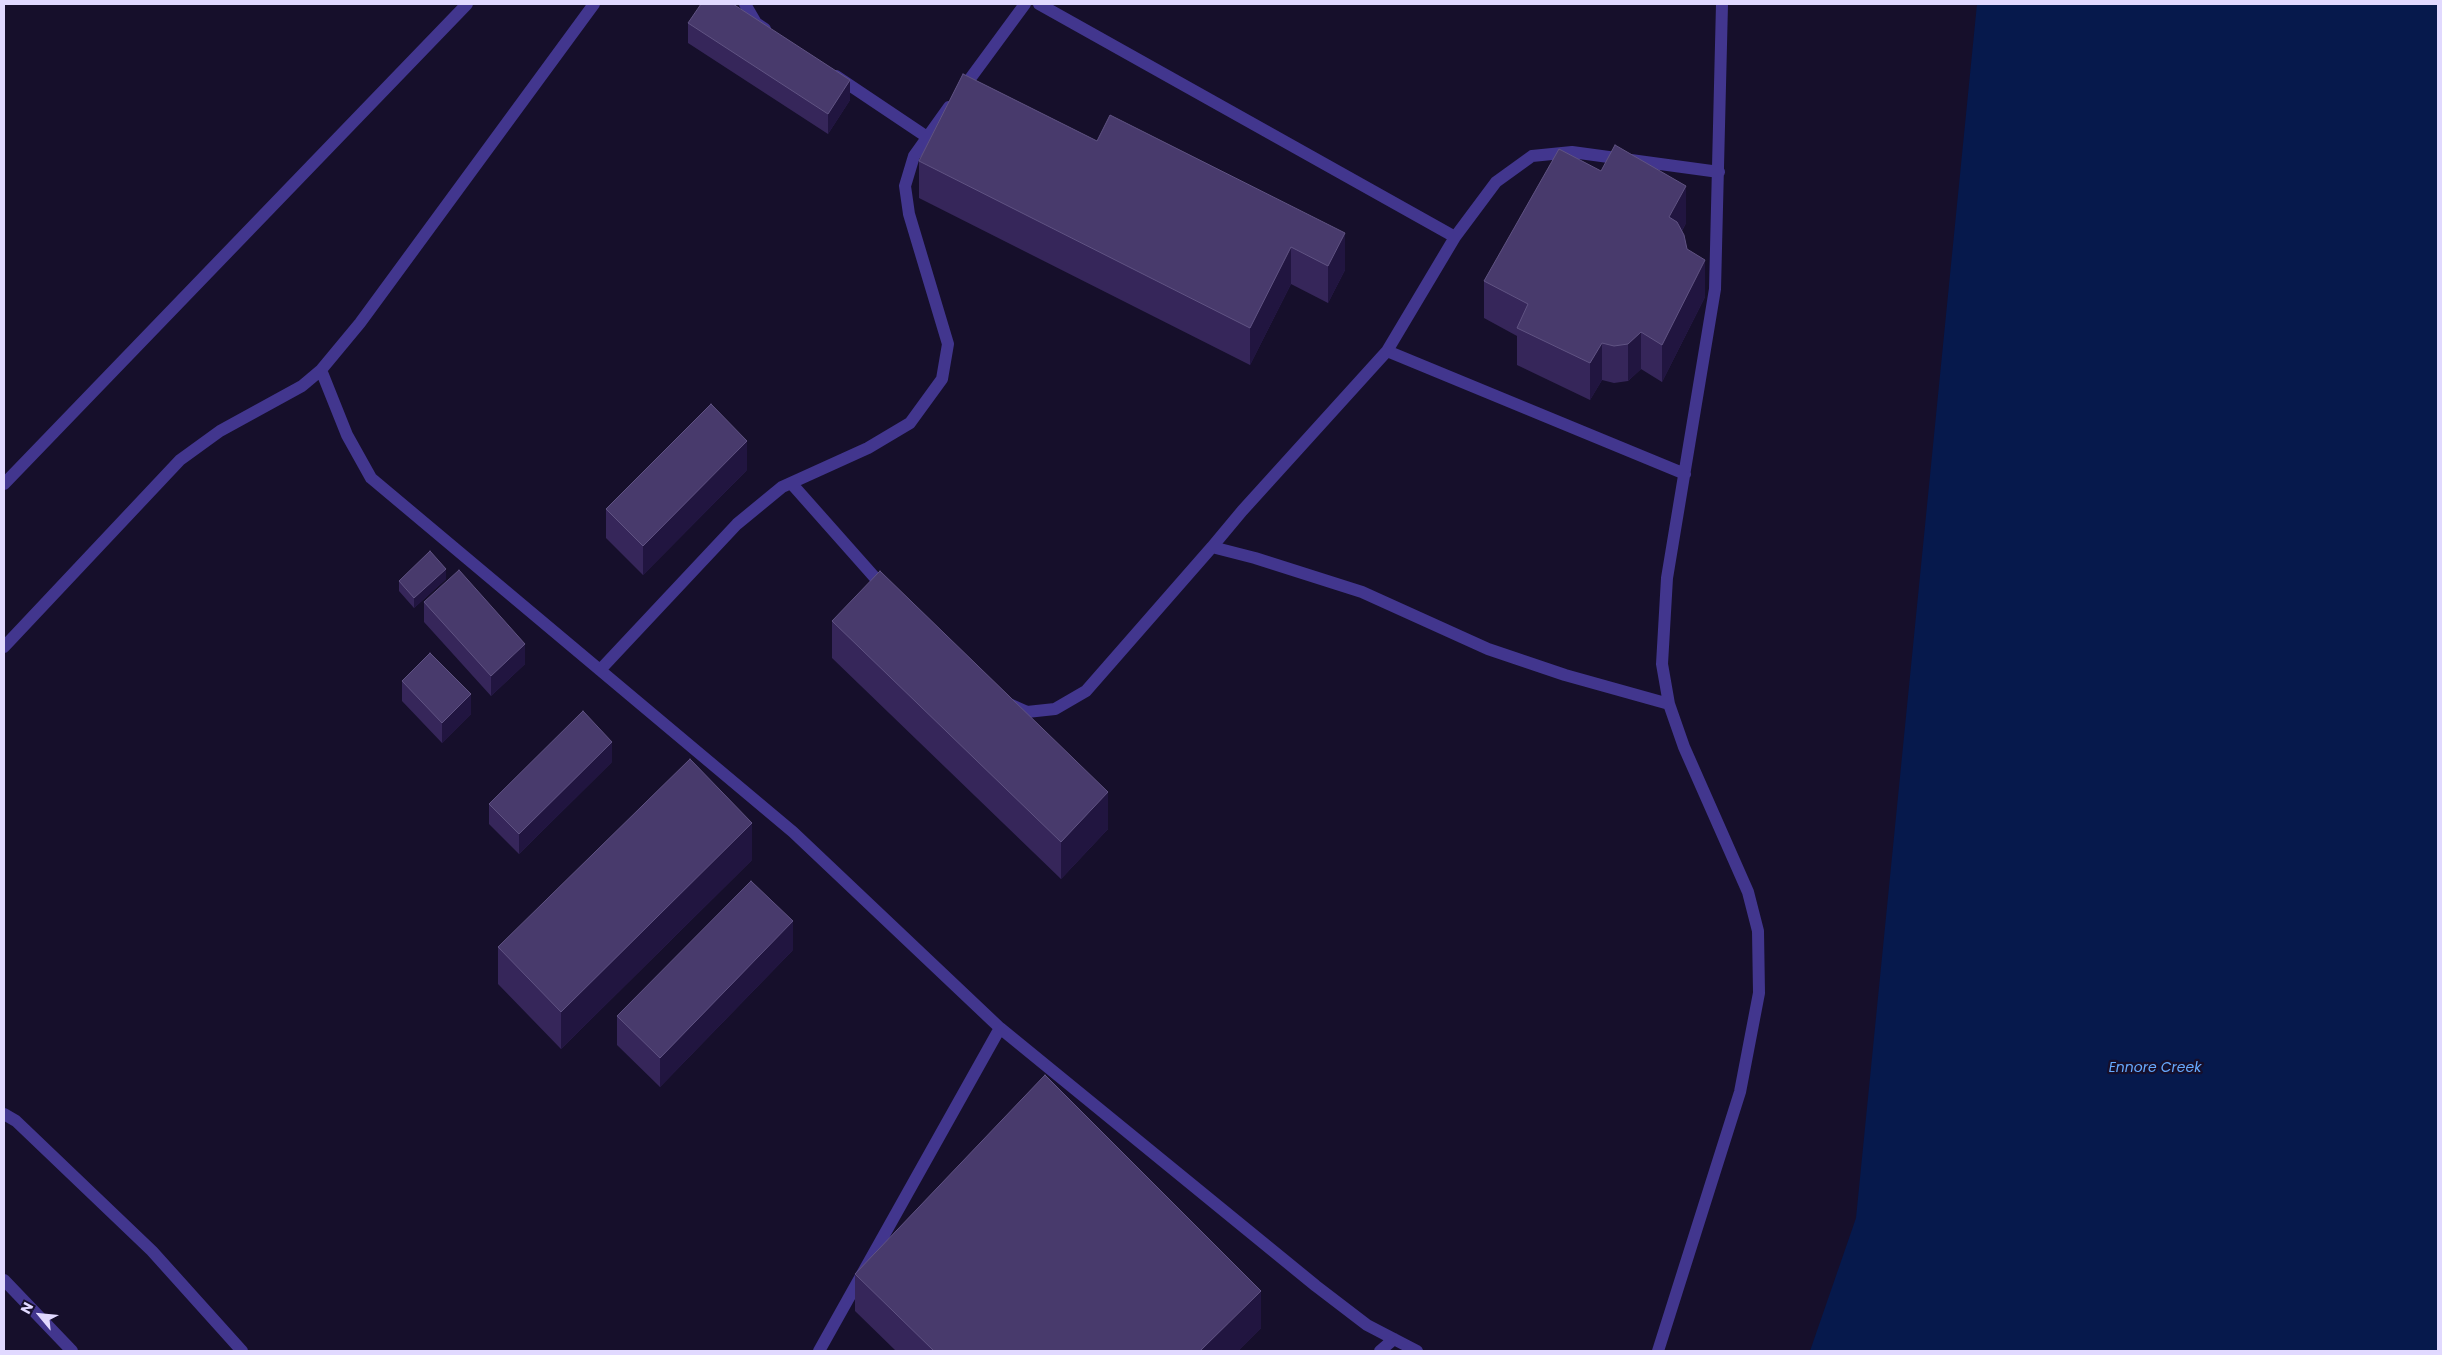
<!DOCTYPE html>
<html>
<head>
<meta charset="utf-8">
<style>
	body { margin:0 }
	#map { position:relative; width:2442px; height:1355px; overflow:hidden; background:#160f2b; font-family:Poppins,sans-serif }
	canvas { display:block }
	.frame { position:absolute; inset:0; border:5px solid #e1d9ff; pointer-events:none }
	.north { position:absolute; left:15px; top:1290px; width:50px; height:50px; -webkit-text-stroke:4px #160f2b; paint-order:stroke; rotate:298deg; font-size:14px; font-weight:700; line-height:20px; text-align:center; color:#e1d9ff }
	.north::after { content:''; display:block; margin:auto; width:18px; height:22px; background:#e1d9ff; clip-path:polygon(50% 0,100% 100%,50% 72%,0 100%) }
</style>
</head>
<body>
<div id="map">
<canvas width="2442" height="1355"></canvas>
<div class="frame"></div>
<div class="north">N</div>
</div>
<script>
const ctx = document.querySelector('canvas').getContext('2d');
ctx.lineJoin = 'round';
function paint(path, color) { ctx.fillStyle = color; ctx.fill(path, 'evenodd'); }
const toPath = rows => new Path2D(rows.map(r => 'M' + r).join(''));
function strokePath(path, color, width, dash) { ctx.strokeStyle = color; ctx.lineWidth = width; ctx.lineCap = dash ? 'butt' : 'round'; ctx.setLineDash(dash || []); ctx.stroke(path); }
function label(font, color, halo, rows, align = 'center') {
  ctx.font = font + ' Poppins,sans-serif'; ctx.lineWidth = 4.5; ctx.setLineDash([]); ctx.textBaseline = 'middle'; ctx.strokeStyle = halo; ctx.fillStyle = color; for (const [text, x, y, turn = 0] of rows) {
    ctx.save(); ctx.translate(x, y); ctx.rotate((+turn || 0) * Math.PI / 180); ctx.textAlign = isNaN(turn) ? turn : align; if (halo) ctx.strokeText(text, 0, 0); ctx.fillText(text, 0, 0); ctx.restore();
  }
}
paint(toPath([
	[1977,4,2438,4,2438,1351,1810,1351,1856,1218]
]), '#06194c');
strokePath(toPath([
	[745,4,756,23,765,29],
	[1039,4,1455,237],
	[836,76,927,137],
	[961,91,1025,4],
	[1387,351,1685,474],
	[321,370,347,435,371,478,793,832,1000,1028,1316,1286,1367,1325,1417,1351],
	[791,483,885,589],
	[4,484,467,4],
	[1212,547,1255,558,1362,592,1488,649,1565,675,1669,704],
	[4,647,180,460,220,431,302,386,321,370,360,323,594,4],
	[600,670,737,524,782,487,868,448,910,423,942,379,948,344,909,214,905,186,914,156,949,107],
	[1009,704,1027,712,1055,709,1086,691,1212,547,1242,511,1387,351,1455,237,1496,182,1532,156,1572,152,1719,172],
	[4,1114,16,1121,152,1251,242,1351],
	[4,1280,72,1351],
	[819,1351,1000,1028],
	[1380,1351,1394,1339],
	[1658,1351,1740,1092,1759,993,1758,931,1748,892,1684,747,1669,704,1662,664,1667,578,1715,289,1722,4]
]), '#42368e', 12);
paint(toPath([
	[688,23,850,100,828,134,688,43],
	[963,74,1345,270,1328,303,1291,284,1250,365,919,198,919,161],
	[1686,223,1682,231,1687,249,1705,297,1662,382,1641,369,1628,381,1614,383,1602,380,1590,400,1517,365,1517,336,1484,318,1484,281],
	[747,470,643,575,606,538,606,509],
	[446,579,414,608,399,591,399,581],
	[424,602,525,664,491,696,424,622],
	[832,621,1108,829,1061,879,832,658],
	[402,681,471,714,442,743,402,701],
	[612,762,519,854,489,824,489,804],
	[752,860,561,1049,498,984,498,947],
	[793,950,660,1087,617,1045,617,1016],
	[855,1274,1261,1328,1238,1351,896,1351,855,1311]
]), '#36265a');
paint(toPath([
	[850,80,850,100,828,134,828,114],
	[1686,186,1686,223,1669,254,1669,217],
	[1345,233,1345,270,1328,303,1328,266],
	[1291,247,1291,284,1250,365,1250,328],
	[1705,260,1705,297,1662,382,1662,345],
	[1641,332,1641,369,1628,381,1628,344],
	[1602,343,1602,380,1590,400,1590,363],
	[747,441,747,470,643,575,643,546],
	[446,569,446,579,414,608,414,598],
	[525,644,525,664,491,696,491,676],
	[471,694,471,714,442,743,442,723],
	[612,742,612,762,519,854,519,834],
	[1108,792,1108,829,1061,879,1061,842],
	[752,823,752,860,561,1049,561,1012],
	[793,921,793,950,660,1087,660,1058],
	[1261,1291,1261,1328,1238,1351,1200,1351]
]), '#211540');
const building = toPath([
	[701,4,733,4,850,80,828,114,688,23,701,4],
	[963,74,1097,141,1110,115,1345,233,1328,266,1291,247,1250,328,919,161,963,74],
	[1615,145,1686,186,1669,217,1677,222,1684,235,1687,249,1705,260,1662,345,1641,332,1628,344,1614,346,1602,343,1590,363,1517,328,1528,304,1484,281,1559,149,1601,171,1615,145],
	[711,404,747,441,643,546,606,509,711,404],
	[430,551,446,569,414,598,399,581,430,551],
	[459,570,525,644,491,676,424,602,459,570],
	[880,571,1108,792,1061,842,832,621,880,571],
	[430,653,471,694,442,723,402,681,430,653],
	[583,711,612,742,519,834,489,804,583,711],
	[690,759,752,823,561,1012,498,947,690,759],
	[751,881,793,921,660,1058,617,1016,751,881],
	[1045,1075,1261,1291,1200,1351,934,1351,855,1274,1045,1075]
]);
paint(building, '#483a6c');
strokePath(building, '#605383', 1);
label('italic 14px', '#67aaff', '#160f2b', [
	["Ennore Creek",2155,1068]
]);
</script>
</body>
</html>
